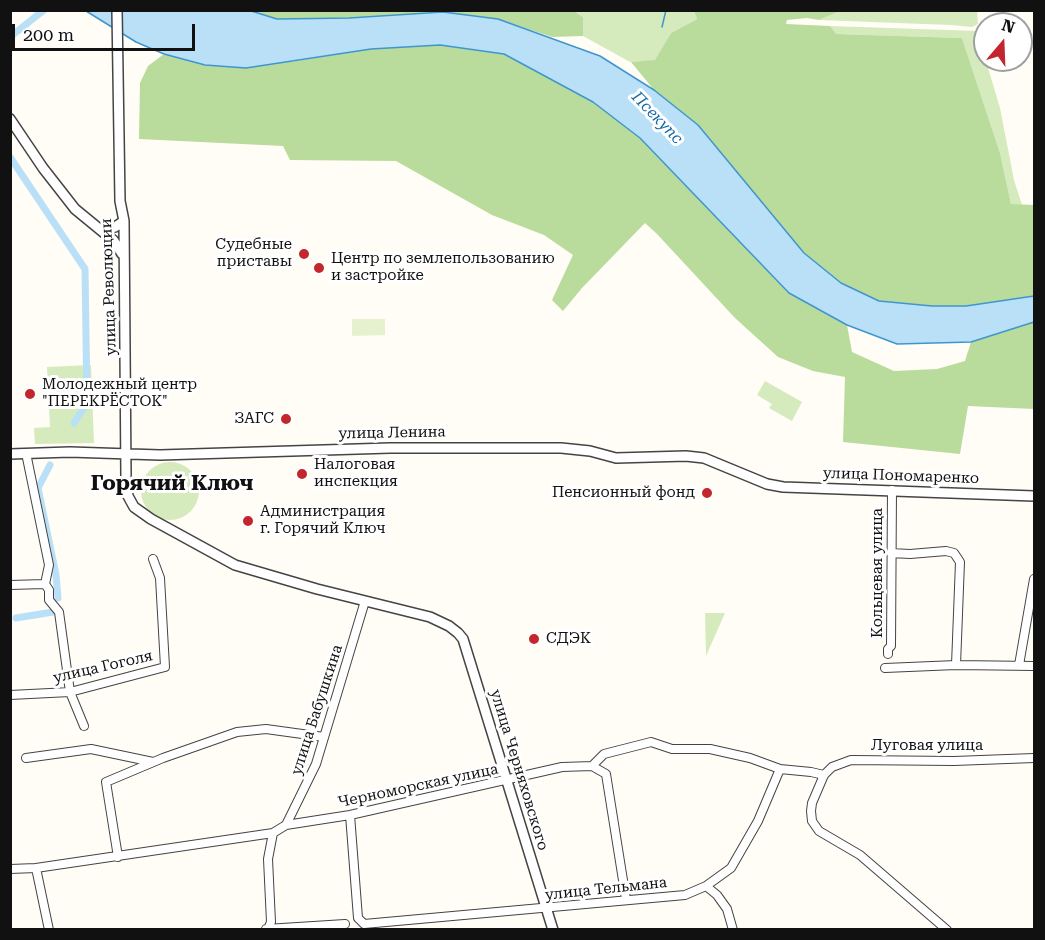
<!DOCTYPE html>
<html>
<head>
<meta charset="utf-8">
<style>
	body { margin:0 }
	#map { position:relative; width:1045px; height:940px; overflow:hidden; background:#fffdf5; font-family:"Roboto Serif",serif }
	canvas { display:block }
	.frame { position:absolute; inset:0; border:12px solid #111; pointer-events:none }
	.north { position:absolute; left:973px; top:12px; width:60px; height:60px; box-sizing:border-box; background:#fff; border:2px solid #a0a0a0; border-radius:50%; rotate:19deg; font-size:16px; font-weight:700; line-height:24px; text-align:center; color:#111 }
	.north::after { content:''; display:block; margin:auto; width:21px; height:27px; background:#c4262e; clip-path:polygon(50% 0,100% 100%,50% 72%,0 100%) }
	.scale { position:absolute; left:12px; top:24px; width:183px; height:27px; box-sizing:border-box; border:3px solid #111; border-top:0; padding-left:8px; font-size:18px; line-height:21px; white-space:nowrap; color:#111; -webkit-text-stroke:4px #fff; paint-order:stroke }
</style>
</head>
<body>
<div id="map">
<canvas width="1045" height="940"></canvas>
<div class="frame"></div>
<div class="north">N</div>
<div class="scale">200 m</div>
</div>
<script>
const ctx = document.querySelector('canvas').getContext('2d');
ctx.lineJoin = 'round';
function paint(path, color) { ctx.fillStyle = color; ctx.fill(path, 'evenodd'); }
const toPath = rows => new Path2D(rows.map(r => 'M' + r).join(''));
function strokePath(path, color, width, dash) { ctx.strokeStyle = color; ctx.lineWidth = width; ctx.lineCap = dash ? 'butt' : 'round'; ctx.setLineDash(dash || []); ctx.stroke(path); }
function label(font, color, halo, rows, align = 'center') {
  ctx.font = font + ' "Roboto Serif",serif'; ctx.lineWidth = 6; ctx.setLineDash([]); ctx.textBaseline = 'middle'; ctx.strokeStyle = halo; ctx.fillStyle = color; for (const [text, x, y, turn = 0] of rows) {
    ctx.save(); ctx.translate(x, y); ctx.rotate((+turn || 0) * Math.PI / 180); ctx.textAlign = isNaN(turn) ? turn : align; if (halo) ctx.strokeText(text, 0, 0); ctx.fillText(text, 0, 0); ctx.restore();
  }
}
paint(toPath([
	[977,10,978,24,972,27,951,25,819,20,836,12,833,11],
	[574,11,694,11,697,19,671,33,655,61,630,62,583,36,583,17],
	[830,26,977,31,1000,108,1014,180,1022,205,1011,204,1000,153,962,38,835,34],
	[91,365,94,443,35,444,34,428,50,427,47,367],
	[765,381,802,402,792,421,769,408,772,404,757,395],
	'141 491a29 29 0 1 1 58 0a29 29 0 1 1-58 0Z',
	[705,613,725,613,706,656]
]), '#d5ebbd');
paint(toPath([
	[248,11,574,11,583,17,583,36,552,37,498,19,443,12,349,18,277,19],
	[694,11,833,11,837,12,819,20,807,18,787,20,786,24,830,26,836,34,962,38,1000,153,1011,204,1034,205,1034,296,966,306,932,306,879,301,841,283,804,253,698,125,654,90,631,62,655,60,671,33,697,19],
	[440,45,504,54,593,102,640,138,789,292,847,325,852,352,894,371,937,369,965,361,971,342,1034,322,1034,409,968,406,960,454,843,442,845,377,813,371,778,357,735,318,657,234,645,223,582,288,563,311,552,300,573,255,544,235,492,215,396,161,290,160,283,146,139,139,140,83,148,66,164,54,205,65,290,62,371,49]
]), '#b9dc9c');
paint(toPath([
	[352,319,385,319,385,335,352,336]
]), '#e6f2cf');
const water = toPath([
	[248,10,277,19,349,18,443,12,498,19,600,56,654,90,698,125,804,253,841,283,879,301,932,306,966,306,1034,296,1034,322,971,342,897,344,847,325,789,293,640,138,593,102,504,54,440,45,371,49,246,68,205,65,164,54,136,42,86,11,248,10]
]);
paint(water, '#b9e0f7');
strokePath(water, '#3f96cf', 1.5);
strokePath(toPath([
	[662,27,666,10]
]), '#3f96cf', 1.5);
strokePath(toPath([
	[10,37,44,10],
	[10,157,85,269,87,403,74,423],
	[50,465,38,488,56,575,58,598],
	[16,618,53,612]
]), '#b9e0f7', 7);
const minor = toPath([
	[26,453,49,565,45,584,49,590,49,600,59,612,70,692,84,726],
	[891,553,910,554,946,551,954,553,960,562,956,665],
	[10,585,45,584],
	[888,654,888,649,891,646,892,490],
	[1019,665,1034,579],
	[885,668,956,665,1034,666],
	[10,695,70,692,165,667,160,578,153,559],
	[26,758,91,749,153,762],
	[592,766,606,774,626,899],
	[350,815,358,918,364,924,685,895,706,886,731,868,758,821,780,769],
	[286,825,316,764,365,601],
	[118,857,106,782,163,758,237,732,266,729,324,737],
	[36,868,49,930],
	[10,869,36,868,273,833,286,825,350,815,562,767,592,766,604,754,651,742,672,749,710,749,750,758,780,769,811,772,824,775],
	[706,886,717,895,727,909,733,930],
	[266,929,345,924],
	[268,929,271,922,268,859,273,833],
	[947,930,860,855,819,831,812,821,811,811,812,803,824,775,832,767,851,760,954,761,1034,758]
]);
const tertiary = toPath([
	[117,10,120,201,124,221,126,479,128,496,134,507,151,519,235,565,317,589,430,617,449,626,458,633,463,639,553,930],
	[10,119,43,168,75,209,114,241,122,254],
	[101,230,115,227,124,221],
	[10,454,70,452,160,455,390,448,561,448,590,451,616,458,686,456,704,458,767,484,783,487,1034,496]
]);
strokePath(minor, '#444', 10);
strokePath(tertiary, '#444', 12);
strokePath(minor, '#fff', 8);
strokePath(tertiary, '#fff', 9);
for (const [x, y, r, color] of [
	[304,254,6,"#c4262e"],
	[319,268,6,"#c4262e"],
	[30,394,6,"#c4262e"],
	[286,419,6,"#c4262e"],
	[302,474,6,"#c4262e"],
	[707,493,6,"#c4262e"],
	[248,521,6,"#c4262e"],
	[534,639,6,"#c4262e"]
]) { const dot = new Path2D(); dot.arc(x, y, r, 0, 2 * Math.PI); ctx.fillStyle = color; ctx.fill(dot); strokePath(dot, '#fff', 2); }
label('15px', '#111', '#fff', [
	["Судебные",292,245,"right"],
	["приставы",292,262,"right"],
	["Центр по землепользованию",331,259],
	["и застройке",331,276],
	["Молодежный центр",42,385],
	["\"ПЕРЕКРЁСТОК\"",42,402],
	["ЗАГС",274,419,"right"],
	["Налоговая",314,465],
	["инспекция",314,482],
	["Пенсионный фонд",695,493,"right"],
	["Администрация",260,512],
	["г. Горячий Ключ",260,529],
	["СДЭК",546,639]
], 'left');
label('15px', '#111', '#fff', [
	["улица Революции",109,287,-92],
	["улица Ленина",392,433,-1],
	["улица Пономаренко",901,476,2],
	["Кольцевая улица",878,573,-90],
	["улица Гоголя",103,667,-13],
	["улица Бабушкина",317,710,-72],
	["Луговая улица",927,746],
	["улица Черняховского",519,770,73],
	["Черноморская улица",418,786,-12],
	["улица Тельмана",606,889,-6]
]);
label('italic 16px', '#1768a6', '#fff', [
	["Псекупс",657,118,46]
]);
label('bold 21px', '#111', '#fff', [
	["Горячий Ключ",172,484]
]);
</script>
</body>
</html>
